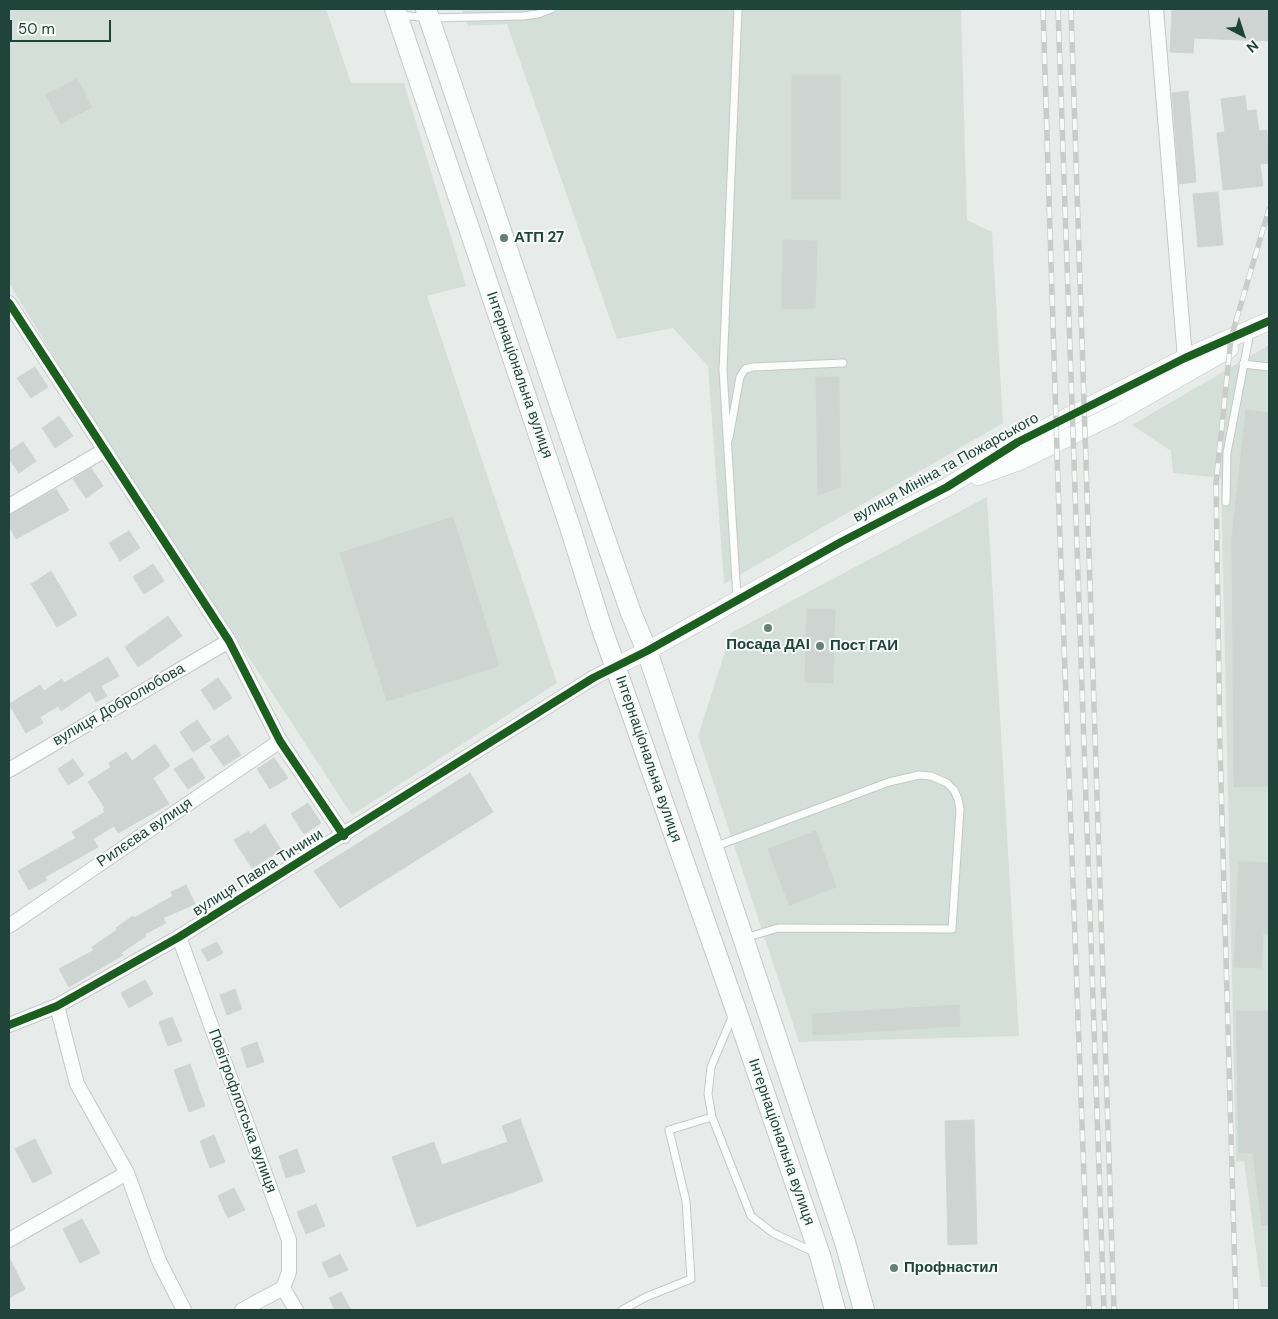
<!DOCTYPE html>
<html>
<head>
<meta charset="utf-8">
<style>
	body { margin:0 }
	#map { position:relative; width:1278px; height:1319px; overflow:hidden; background:#e7ecea; font-family:"DM Sans",sans-serif }
	canvas { display:block }
	.frame { position:absolute; inset:0; border:10px solid #21443a; pointer-events:none }
	.north { position:absolute; left:1218px; top:10px; width:50px; height:50px; -webkit-text-stroke:4px #f6fbf8; paint-order:stroke; rotate:140deg; font-size:14px; font-weight:700; line-height:20px; text-align:center; color:#21443a }
	.north::after { content:''; display:block; margin:auto; width:18px; height:22px; background:#21443a; clip-path:polygon(50% 0,100% 100%,50% 72%,0 100%) }
	.scale { position:absolute; left:10px; top:20px; width:101px; height:22px; box-sizing:border-box; border:2px solid #21443a; border-top:0; padding-left:6px; font-size:15px; line-height:18px; white-space:nowrap; color:#21443a; -webkit-text-stroke:4px #f6fbf8; paint-order:stroke }
</style>
</head>
<body>
<div id="map">
<canvas width="1278" height="1319"></canvas>
<div class="frame"></div>
<div class="north">N</div>
<div class="scale">50 m</div>
</div>
<script>
const ctx = document.querySelector('canvas').getContext('2d');
ctx.lineJoin = 'round';
function paint(path, color) { ctx.fillStyle = color; ctx.fill(path, 'evenodd'); }
const toPath = rows => new Path2D(rows.map(r => 'M' + r).join(''));
function strokePath(path, color, width, dash) { ctx.strokeStyle = color; ctx.lineWidth = width; ctx.lineCap = dash ? 'butt' : 'round'; ctx.setLineDash(dash || []); ctx.stroke(path); }
function label(font, color, halo, rows, align = 'center') {
  ctx.font = font + ' "DM Sans",sans-serif'; ctx.lineWidth = 4; ctx.setLineDash([]); ctx.textBaseline = 'middle'; ctx.strokeStyle = halo; ctx.fillStyle = color; for (const [text, x, y, turn = 0] of rows) {
    ctx.save(); ctx.translate(x, y); ctx.rotate((+turn || 0) * Math.PI / 180); ctx.textAlign = isNaN(turn) ? turn : align; if (halo) ctx.strokeText(text, 0, 0); ctx.fillText(text, 0, 0); ctx.restore();
  }
}
paint(toPath([
	[9,9,326,9,351,83,404,83,466,286,427,296,557,683,352,815,84,406,9,283],
	[462,9,961,9,967,220,992,232,1003,423,724,584,708,366,673,328,617,339,507,24,468,26],
	[1269,345,1269,1287,1261,1287,1244,1161,1236,1162,1221,478,1173,473,1171,451,1132,425],
	[987,497,1019,1036,799,1042,698,736,731,633]
]), '#d4dfda');
const building = toPath([
	[1172,9,1269,9,1269,41,1194,38,1193,53,1170,52,1172,9],
	[792,76,840,76,840,199,792,199,792,76],
	[77,79,92,107,61,124,46,95,77,79],
	[1188,91,1196,182,1179,184,1172,93,1188,91],
	[1245,96,1247,111,1256,110,1259,131,1267,130,1269,163,1260,164,1263,186,1223,190,1217,133,1225,132,1221,99,1245,96],
	[1218,192,1223,245,1198,247,1193,194,1218,192],
	[783,240,817,241,815,308,782,308,783,240],
	[35,367,48,387,31,398,17,378,35,367],
	[816,377,839,377,840,487,818,495,816,377],
	[1246,410,1269,413,1269,786,1234,787,1232,537,1246,410],
	[59,416,73,436,55,448,42,428,59,416],
	[23,442,36,461,19,473,9,458,9,451,23,442],
	[91,468,103,486,86,498,73,479,91,468],
	[56,489,69,510,16,539,9,526,9,515,56,489],
	[453,517,499,666,387,701,340,553,453,517],
	[129,531,140,548,120,561,109,543,129,531],
	[153,564,164,581,144,594,133,577,153,564],
	[51,571,77,615,57,627,31,584,51,571],
	[807,609,835,609,833,683,805,682,807,609],
	[168,616,182,636,138,667,125,647,168,616],
	[108,657,119,676,101,686,107,696,96,702,90,691,61,711,58,706,40,717,43,723,26,733,9,704,40,685,44,691,62,679,64,683,108,657],
	[218,678,232,698,214,710,201,690,218,678],
	[197,720,211,740,193,752,180,732,197,720],
	[228,735,241,755,224,766,210,747,228,735],
	[155,744,170,766,153,778,169,804,118,833,114,826,93,839,98,847,45,877,47,880,29,890,18,871,76,838,72,832,105,812,103,809,105,808,88,782,111,767,109,763,126,752,132,761,155,744],
	[192,758,205,778,188,789,174,769,192,758],
	[274,758,288,778,270,789,257,769,274,758],
	[73,759,84,775,68,785,58,769,73,759],
	[470,773,493,812,340,908,314,871,470,773],
	[308,803,321,823,304,834,291,814,308,803],
	[265,824,281,850,252,868,234,840,249,831,250,834,265,824],
	[816,831,836,887,789,905,768,849,816,831],
	[1239,862,1269,863,1269,934,1263,933,1261,968,1234,967,1239,862],
	[186,885,195,904,163,918,166,923,145,934,146,936,121,953,123,955,69,987,59,969,94,950,92,947,117,930,116,928,133,916,134,918,173,896,171,892,186,885],
	[217,942,223,953,208,961,201,950,217,942],
	[145,980,153,994,129,1008,121,993,145,980],
	[235,989,242,1009,227,1015,220,995,235,989],
	[959,1005,960,1026,813,1035,812,1014,959,1005],
	[1236,1011,1269,1011,1269,1225,1262,1225,1253,1153,1239,1153,1236,1011],
	[172,1017,182,1041,168,1046,159,1022,172,1017],
	[257,1042,264,1062,247,1068,241,1048,257,1042],
	[190,1064,205,1106,189,1112,174,1070,190,1064],
	[520,1119,543,1181,417,1227,392,1157,434,1142,442,1165,508,1142,502,1126,520,1119],
	[974,1120,977,1244,948,1245,945,1121,974,1120],
	[214,1135,225,1162,210,1168,200,1141,214,1135],
	[35,1139,52,1173,33,1183,15,1149,35,1139],
	[297,1149,305,1172,286,1178,279,1156,297,1149],
	[234,1188,245,1210,228,1218,218,1196,234,1188],
	[316,1204,325,1226,306,1234,297,1212,316,1204],
	[82,1219,100,1253,80,1263,63,1229,82,1219],
	[340,1254,348,1270,329,1278,322,1263,340,1254],
	[9,1257,25,1289,9,1298,9,1257],
	[341,1292,351,1310,335,1310,329,1298,341,1292]
]);
paint(building, '#cdd4d1');
strokePath(building, '#cfd5d3', 1);
const service = toPath([
	[400,15,429,18,523,16,538,14,551,9],
	[1243,364,1269,367],
	[729,438,740,377,745,369,753,367,843,363],
	[1226,502,1227,453,1250,332],
	[737,598,723,370,738,9],
	[714,847,889,782,919,775,931,776,947,783,954,790,958,799,960,809,952,929,778,928,745,938],
	[733,1015,711,1067,708,1094,712,1117,751,1216,773,1233,814,1252],
	[622,1310,646,1297,691,1279,686,1201,669,1130,712,1117]
]);
const minor = toPath([
	[1156,9,1185,358],
	[9,303,229,641,280,741,344,836],
	[9,506,105,450],
	[9,770,229,641],
	[9,926,280,741],
	[179,937,289,1240,289,1272,283,1288],
	[57,1006,77,1084,127,1173,159,1261,184,1310],
	[9,1025,57,1006,179,937,593,678,616,666],
	[9,1240,127,1173],
	[283,1288,296,1310],
	[242,1310,283,1288]
]);
const tertiary = toPath([
	[978,476,1022,460,1117,413,1229,349],
	[616,666,647,651,841,542,947,487,1018,442,1185,358,1269,321]
]);
const secondary = toPath([
	[395,9,570,527,601,626,736,1010,820,1255,835,1310],
	[426,9,599,521,631,613,647,651,845,1242,864,1310]
]);
strokePath(service, '#c4c9c7', 9);
strokePath(minor, '#c4c9c7', 16);
strokePath(tertiary, '#c4c9c7', 19);
strokePath(secondary, '#c2cac7', 22);
strokePath(service, '#fbfcfc', 7);
strokePath(minor, '#fbfcfc', 14);
strokePath(tertiary, '#fbfcfc', 18);
strokePath(secondary, '#fbfcfc', 20);
const rail = toPath([
	[1043,9,1058,484,1089,1310],
	[1058,9,1104,1310],
	[1071,9,1114,1310],
	[1236,1310,1220,747,1216,483,1231,338,1269,209]
]);
strokePath(rail, '#c8cdcb', 5.5);
strokePath(rail, '#f6fbf8', 4, [11]);
strokePath(toPath([
	[9,303,229,641,280,741,344,836],
	[9,1025,57,1006,179,937,593,678,647,651,841,542,947,487,1018,442,1185,358,1269,321]
]), '#1b5e20', 8);
for (const [x, y, r, color] of [
	[504,238,5,"#667f78"],
	[768,628,5,"#667f78"],
	[820,646,5,"#667f78"],
	[894,1268,5,"#667f78"]
]) { const dot = new Path2D(); dot.arc(x, y, r, 0, 2 * Math.PI); ctx.fillStyle = color; ctx.fill(dot); strokePath(dot, '#f6fbf8', 2); }
label('bold 15px', '#21443a', '#f6fbf8', [
	["АТП 27",514,238],
	["Посада ДАІ",768,645,"center"],
	["Пост ГАИ",830,646],
	["Профнастил",904,1268]
], 'left');
label('15px', '#21443a', '#f6fbf8', [
	["Інтернаціональна вулиця",519,375,71],
	["вулиця Мініна та Пожарського",946,468,-29],
	["вулиця Добролюбова",119,705,-30],
	["Інтернаціональна вулиця",648,759,71],
	["Рилєєва вулиця",145,833,-34],
	["вулиця Павла Тичини",258,873,-32],
	["Повітрофлотська вулиця",242,1111,70],
	["Інтернаціональна вулиця",781,1142,71]
]);
</script>
</body>
</html>
